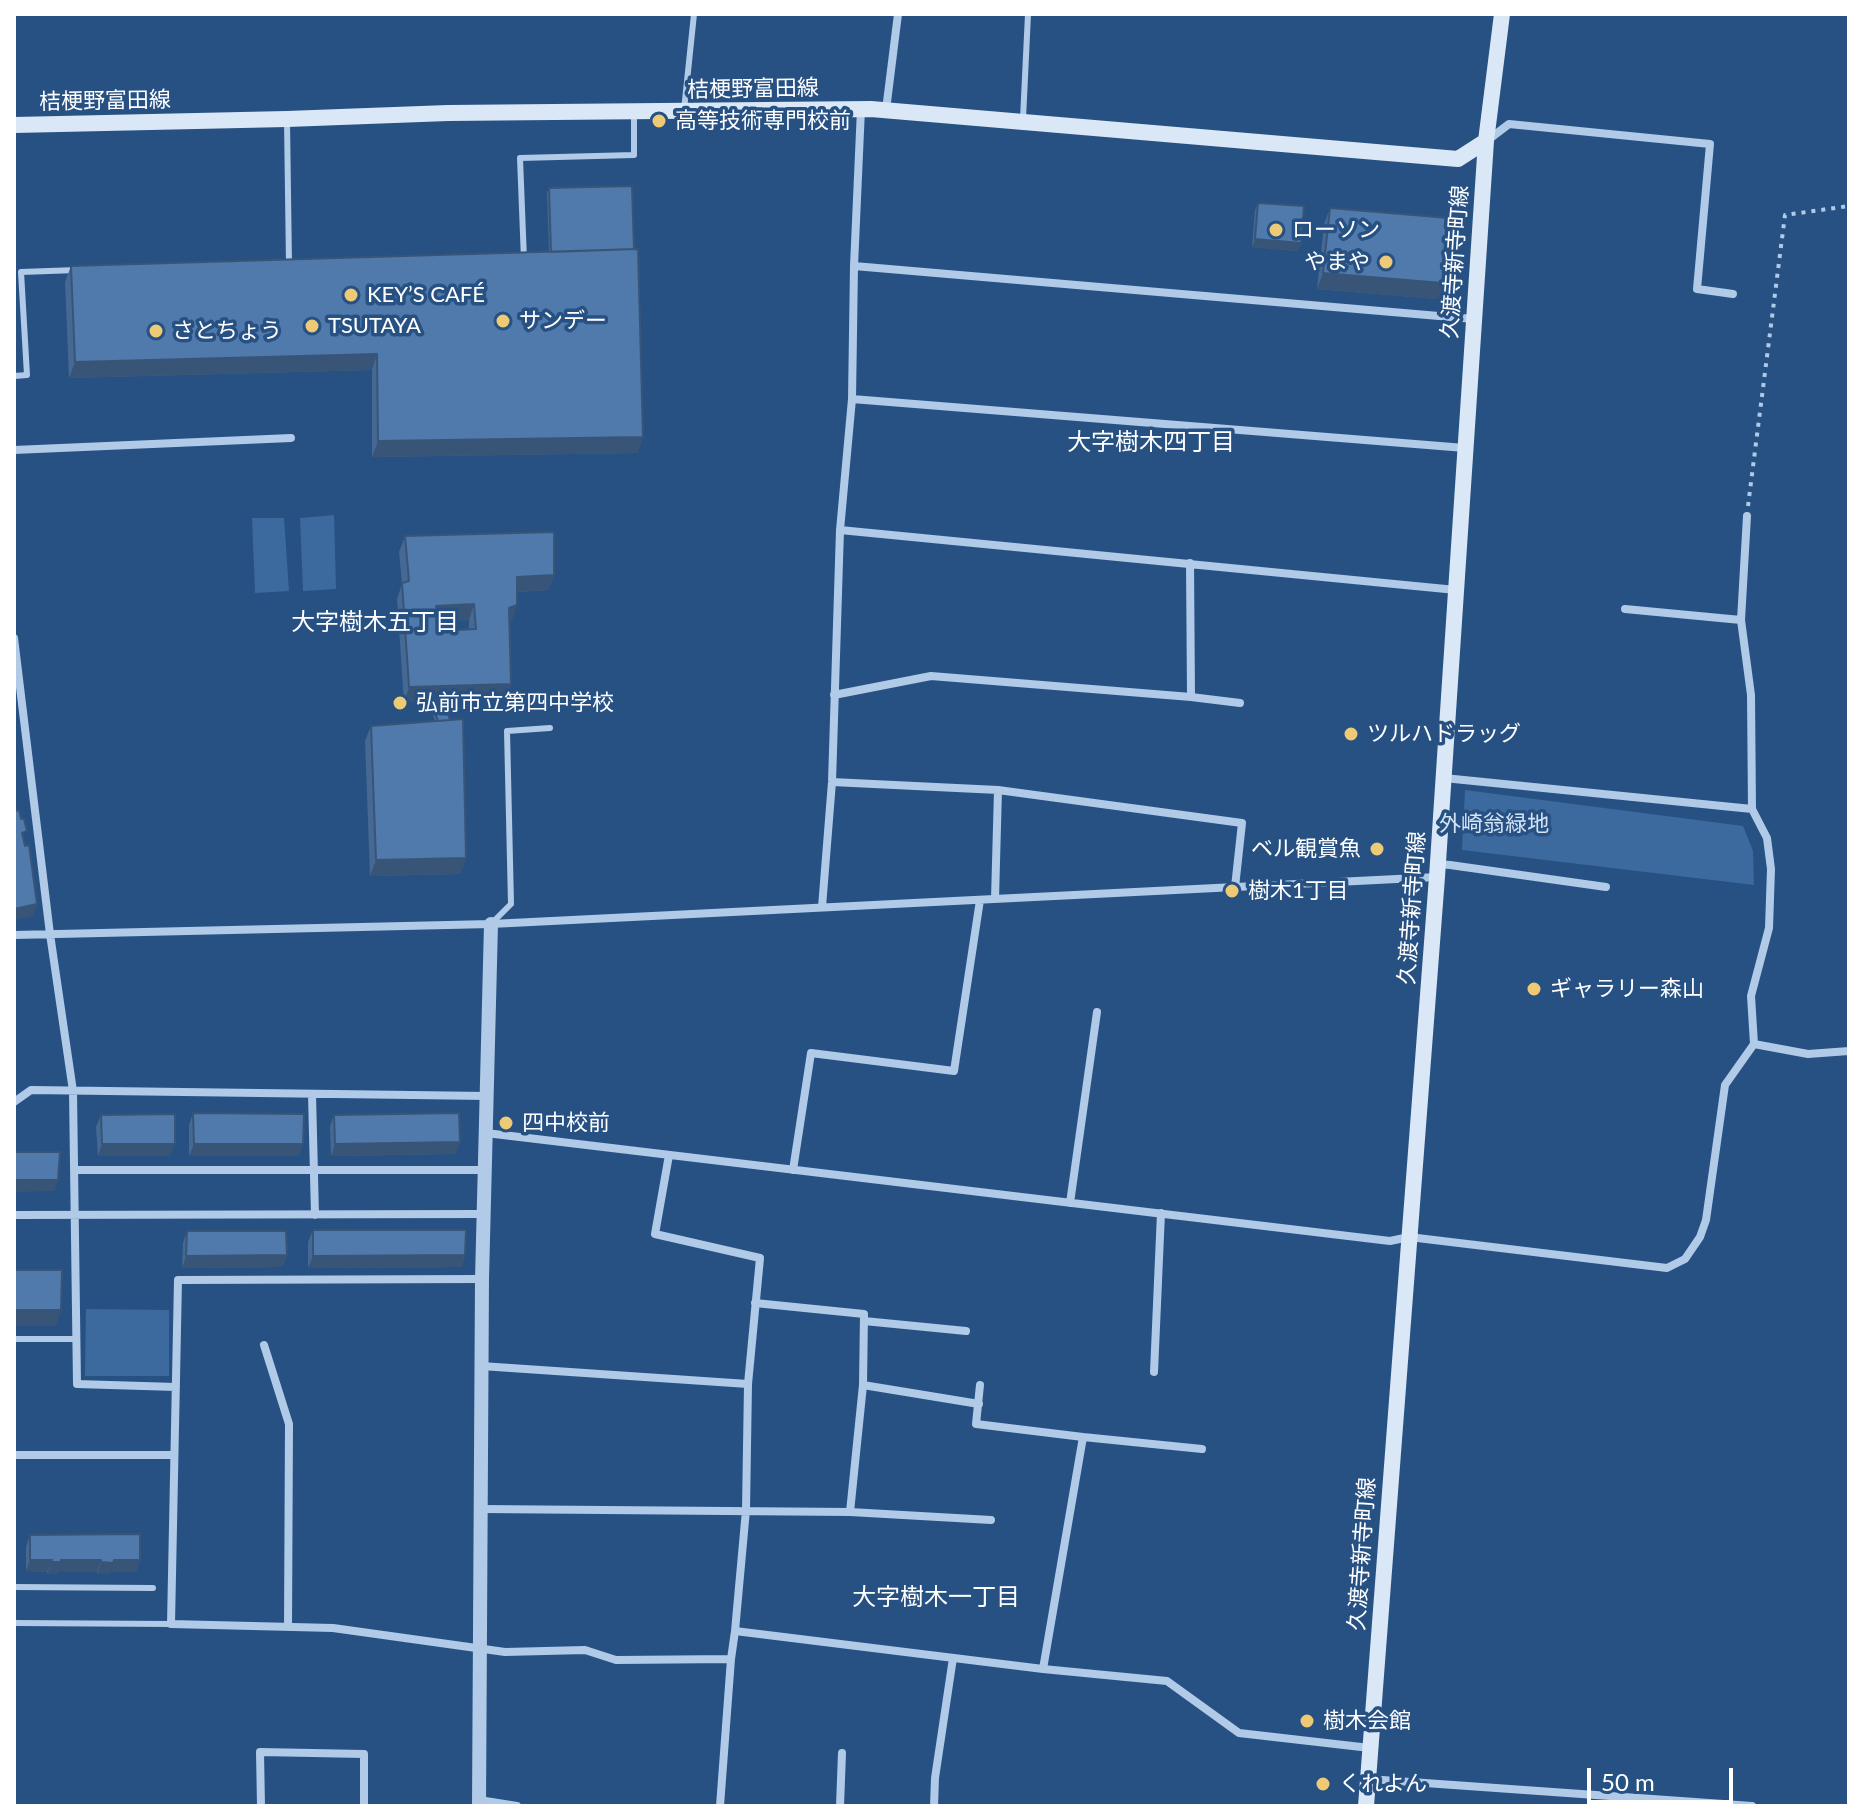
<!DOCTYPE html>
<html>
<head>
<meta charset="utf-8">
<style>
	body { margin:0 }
	#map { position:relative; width:1863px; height:1820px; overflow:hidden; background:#275183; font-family:Lato,sans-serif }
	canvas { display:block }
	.frame { position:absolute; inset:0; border:16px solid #fff; pointer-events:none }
	.scale { position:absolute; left:1587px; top:1768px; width:146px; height:36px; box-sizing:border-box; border:4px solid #fff; border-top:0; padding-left:10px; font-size:24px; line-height:28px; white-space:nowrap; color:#fff; -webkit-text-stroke:6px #275183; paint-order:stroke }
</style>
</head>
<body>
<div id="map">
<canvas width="1863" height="1820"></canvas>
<div class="frame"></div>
<div class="scale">50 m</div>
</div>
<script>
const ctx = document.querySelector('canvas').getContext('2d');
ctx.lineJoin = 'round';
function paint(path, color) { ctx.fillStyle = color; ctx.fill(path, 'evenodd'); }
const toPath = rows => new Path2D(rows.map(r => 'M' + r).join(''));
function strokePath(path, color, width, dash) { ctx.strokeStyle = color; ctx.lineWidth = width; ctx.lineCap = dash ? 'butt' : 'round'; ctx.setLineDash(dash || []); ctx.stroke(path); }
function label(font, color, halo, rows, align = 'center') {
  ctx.font = font + ' Lato,"Noto Sans JP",sans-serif'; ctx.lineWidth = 7; ctx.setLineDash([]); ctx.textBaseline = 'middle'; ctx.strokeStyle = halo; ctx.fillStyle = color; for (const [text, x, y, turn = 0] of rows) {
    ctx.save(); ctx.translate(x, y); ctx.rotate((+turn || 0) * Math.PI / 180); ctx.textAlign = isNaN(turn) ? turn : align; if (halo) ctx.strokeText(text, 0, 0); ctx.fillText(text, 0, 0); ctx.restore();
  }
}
paint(toPath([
	[334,515,336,589,303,591,300,518],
	[252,518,284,518,289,591,255,593],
	[1465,790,1743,826,1753,851,1754,885,1462,850],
	[86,1309,169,1310,169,1376,85,1376]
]), '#3c6a9f');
strokePath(toPath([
	[1748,506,1785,215,1849,206]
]), '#b0cae7', 4, [4, 6]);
strokePath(toPath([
	[684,110,694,14],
	[1023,119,1028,14],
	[287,121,289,265],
	[524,260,520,158,634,155,634,112],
	[14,376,27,375,21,272,77,270],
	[491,924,511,904,507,731,550,728],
	[14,1339,77,1339],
	[14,1587,153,1588],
	[14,1623,171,1624]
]), '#b0cae7', 6);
strokePath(toPath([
	[886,110,898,14],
	[1488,140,1509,124,1710,144,1697,289,1733,294],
	[854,266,1474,319],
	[852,399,1465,448],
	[14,450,291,438],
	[840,530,1456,590],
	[1190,563,1191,697],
	[1625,609,1741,620],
	[14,638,50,934,73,1091,77,1384,176,1387],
	[834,695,931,676,1191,697,1240,703],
	[1444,778,1752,809],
	[832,782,998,790,995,899],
	[998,790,1242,823,1235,887],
	[1438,864,1450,865,1606,887],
	[822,907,832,782,840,530,852,399,854,266,861,109],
	[14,935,491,924,1437,877],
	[1754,1044,1808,1054,1849,1051],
	[312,1094,315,1215],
	[14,1102,31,1090,487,1096],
	[486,1133,1390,1241,1409,1237,1667,1268,1685,1259,1700,1237,1706,1220,1725,1085,1754,1044,1751,996,1769,928,1771,869,1767,838,1752,809,1751,695,1741,620,1747,516],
	[669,1155,655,1234,760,1258,748,1384,746,1510,735,1631],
	[74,1170,485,1170],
	[793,1170,811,1053,954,1071,980,900],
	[1070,1203,1097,1012],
	[14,1215,484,1214],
	[482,1279,178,1280,171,1624,333,1628,505,1652,585,1650,616,1660,731,1659],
	[864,1321,966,1331],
	[264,1345,289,1424,288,1627],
	[481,1366,748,1384],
	[1154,1372,1161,1213],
	[863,1385,979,1404],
	[980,1385,976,1424,1083,1437,1043,1669],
	[1083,1437,1202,1449],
	[14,1455,174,1455],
	[481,1509,850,1512,863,1385,864,1314,755,1303],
	[850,1512,991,1520],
	[1368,1779,1752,1806],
	[479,1800,517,1806],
	[261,1806,260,1752,364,1754,364,1806],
	[720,1806,731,1659,735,1631,1043,1669,1167,1681,1239,1733,1370,1748],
	[840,1806,842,1753],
	[934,1806,935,1778,953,1658]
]), '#b0cae7', 8);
strokePath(toPath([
	[479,1806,482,1279,491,924]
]), '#b0cae7', 14);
strokePath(toPath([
	[14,125,287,119,448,113,871,109,1458,159,1486,141],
	[1366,1806,1437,877,1486,141,1502,14]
]), '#dae7f6', 16);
paint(toPath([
	[549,188,634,249,643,437,637,453,372,457,372,370,69,378,65,282,71,266,549,252,547,192],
	[1258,203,1301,243,1298,251,1252,247,1255,210],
	[1330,208,1454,284,1448,300,1317,289,1324,224],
	[405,536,554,575,548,590,517,592,512,621,510,622,511,684,506,700,443,701,466,858,460,874,370,876,365,741,371,726,435,721,428,702,404,702,397,599,402,584,399,552],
	[469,620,469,629,438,631,438,621],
	[193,1113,299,1156,189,1156,189,1125],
	[101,1115,170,1156,98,1156,96,1127],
	[334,1115,456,1154,331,1156,330,1126],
	[313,1230,465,1255,461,1267,308,1268,308,1242],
	[187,1231,287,1255,282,1267,182,1268,183,1243],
	[30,1535,140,1560,136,1572,110,1572,109,1574,97,1574,97,1572,58,1572,57,1574,47,1574,47,1572,26,1571,26,1547]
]), '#456993');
paint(toPath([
	[1255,239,1301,243,1298,251,1252,247],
	[1323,273,1454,284,1448,300,1317,289],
	[377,354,372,370,69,378,75,362],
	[643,437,637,453,372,457,378,441],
	[554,575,548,590,512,592,517,577],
	[474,604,469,620,431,621,436,606],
	[517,605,512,621,503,624,509,608],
	[511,684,506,700,431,702,430,698,428,702,404,702,409,687],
	[466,858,460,874,370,876,376,860],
	[37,904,33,916,14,920,14,909],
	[460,1142,456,1154,331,1156,335,1144],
	[102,1144,175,1144,170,1156,98,1156],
	[194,1144,303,1144,299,1156,189,1156],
	[14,1180,58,1180,54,1191,14,1192],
	[287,1255,282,1267,182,1268,186,1256],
	[465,1255,461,1267,308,1268,313,1256],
	[14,1310,61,1310,56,1326,14,1326],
	[30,1560,52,1560,47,1572,26,1571],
	[61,1560,101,1560,97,1572,58,1572,57,1574,47,1574,51,1562],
	[114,1560,140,1560,136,1572,110,1572,109,1574,97,1574,101,1562]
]), '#385578');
const building = toPath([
	[632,186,634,249,551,252,549,188,632,186],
	[1258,203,1304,206,1301,243,1255,239,1258,203],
	[1330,208,1460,219,1454,284,1323,273,1330,208],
	[638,249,643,437,378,441,377,354,75,362,71,266,638,249],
	[554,532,554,575,517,577,517,605,509,608,511,684,409,687,402,583,409,581,405,536,554,532],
	[474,604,476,629,438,631,436,606,474,604],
	[442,697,450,720,438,721,430,698,442,697],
	[463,719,466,858,376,860,371,726,463,719],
	[19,810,21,819,24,819,27,831,22,833,25,846,29,845,37,904,14,909,14,811,19,810],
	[193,1113,304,1114,303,1144,194,1144,193,1113],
	[459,1113,460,1142,335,1144,334,1115,459,1113],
	[175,1114,175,1144,102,1144,101,1115,175,1114],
	[14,1152,60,1152,58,1180,14,1180,14,1152],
	[313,1230,466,1230,465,1255,313,1256,313,1230],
	[187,1231,286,1231,287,1255,186,1256,187,1231],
	[14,1270,62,1270,61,1310,14,1310,14,1270],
	[140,1534,140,1560,114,1560,113,1563,101,1562,101,1560,61,1560,62,1562,51,1562,52,1560,30,1560,30,1535,140,1534]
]);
paint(building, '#507aab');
strokePath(building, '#385578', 2);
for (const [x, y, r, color] of [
	[659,121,8,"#efca76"],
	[1276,230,8,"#efca76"],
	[1386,262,8,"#efca76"],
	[351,295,8,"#efca76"],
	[503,321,8,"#efca76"],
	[312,326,8,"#efca76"],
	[156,331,8,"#efca76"],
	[400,703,8,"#efca76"],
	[1351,734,8,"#efca76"],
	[1377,849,8,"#efca76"],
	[1232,891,8,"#efca76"],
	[1534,989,8,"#efca76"],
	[506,1123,8,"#efca76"],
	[1307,1721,8,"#efca76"],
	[1323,1784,8,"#efca76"]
]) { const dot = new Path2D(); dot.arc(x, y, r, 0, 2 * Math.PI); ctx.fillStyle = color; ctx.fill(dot); strokePath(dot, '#275183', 3); }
label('22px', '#fff', '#275183', [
	["桔梗野富田線",753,89,-1],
	["桔梗野富田線",105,101,-1],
	["久渡寺新寺町線",1455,262,-86],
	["久渡寺新寺町線",1412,908,-86],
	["久渡寺新寺町線",1362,1554,-86]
]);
label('22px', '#fff', '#275183', [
	["高等技術専門校前",675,121],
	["ローソン",1292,230],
	["やまや",1370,262,"right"],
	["KEY’S CAFÉ",367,295],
	["サンデー",519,321],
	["TSUTAYA",328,326],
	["さとちょう",172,331],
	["弘前市立第四中学校",416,703],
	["ツルハドラッグ",1367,734],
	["ベル観賞魚",1361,849,"right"],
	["樹木1丁目",1248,891],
	["ギャラリー森山",1550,989],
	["四中校前",522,1123],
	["樹木会館",1323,1721],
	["くれよん",1339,1784]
], 'left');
label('22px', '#d4e3f5', '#275183', [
	["外崎翁緑地",1494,824]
]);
label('24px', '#fff', '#275183', [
	["大字樹木四丁目",1151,442],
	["大字樹木五丁目",375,622],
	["大字樹木一丁目",936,1597]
]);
</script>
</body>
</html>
